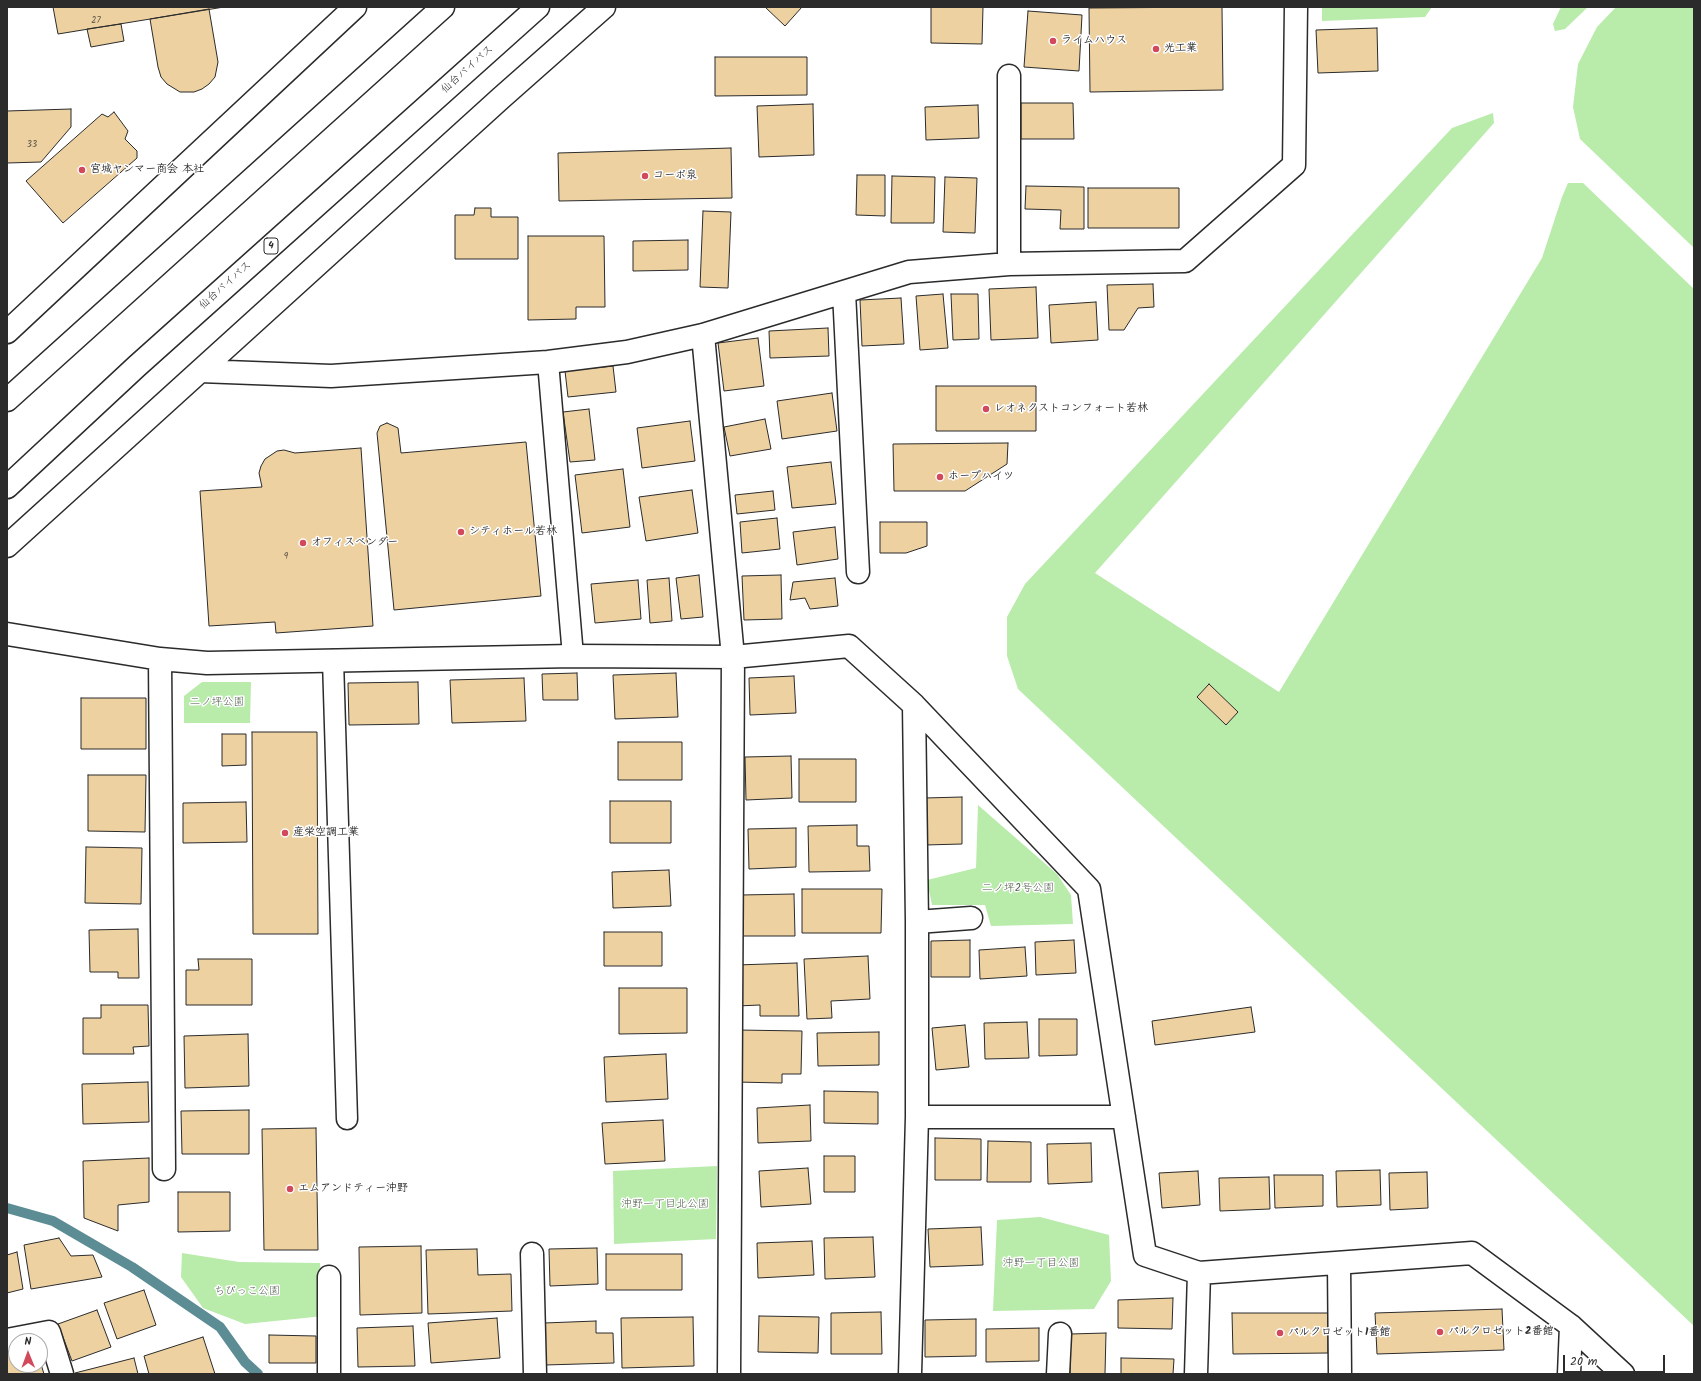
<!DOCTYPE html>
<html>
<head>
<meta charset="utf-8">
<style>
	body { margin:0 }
	#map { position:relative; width:1701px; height:1381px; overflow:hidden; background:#fff; font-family:Kalam,sans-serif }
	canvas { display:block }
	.frame { position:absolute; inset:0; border:8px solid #2b2b2b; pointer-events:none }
	.north { position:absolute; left:8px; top:1333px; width:40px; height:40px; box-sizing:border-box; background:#fff; border:1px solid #aaa; border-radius:50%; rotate:359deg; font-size:11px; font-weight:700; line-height:16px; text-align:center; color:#2b2b2b }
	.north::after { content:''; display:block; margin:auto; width:14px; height:18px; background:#d1495b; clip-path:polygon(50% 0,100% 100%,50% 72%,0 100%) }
	.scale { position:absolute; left:1563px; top:1355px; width:102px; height:18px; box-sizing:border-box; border:2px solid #2b2b2b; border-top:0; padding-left:5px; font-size:12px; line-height:14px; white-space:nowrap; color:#2b2b2b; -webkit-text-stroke:3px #fff; paint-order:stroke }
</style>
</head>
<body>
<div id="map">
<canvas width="1701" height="1381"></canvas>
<div class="frame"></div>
<div class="north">N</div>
<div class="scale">20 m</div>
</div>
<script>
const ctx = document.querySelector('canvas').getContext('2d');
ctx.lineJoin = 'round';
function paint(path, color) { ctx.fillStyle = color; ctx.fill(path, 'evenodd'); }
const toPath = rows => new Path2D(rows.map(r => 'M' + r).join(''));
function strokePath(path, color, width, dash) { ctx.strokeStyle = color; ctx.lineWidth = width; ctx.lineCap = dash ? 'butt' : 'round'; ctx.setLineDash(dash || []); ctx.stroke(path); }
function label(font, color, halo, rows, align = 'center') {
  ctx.font = font + ' Kalam,"Klee One",sans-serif'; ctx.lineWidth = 3; ctx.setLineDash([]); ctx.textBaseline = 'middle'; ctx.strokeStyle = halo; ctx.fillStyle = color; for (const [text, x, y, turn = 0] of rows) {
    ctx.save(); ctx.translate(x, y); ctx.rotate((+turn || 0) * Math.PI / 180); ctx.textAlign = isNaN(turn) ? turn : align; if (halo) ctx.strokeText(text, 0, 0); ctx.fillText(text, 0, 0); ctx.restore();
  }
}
paint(toPath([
	[1322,7,1432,7,1425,17,1322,21],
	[1561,7,1588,7,1565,29,1555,31,1553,24],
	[1616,7,1694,7,1694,248,1580,139,1573,107,1578,64,1597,27],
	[1493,113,1494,123,1095,573,1279,692,1542,258,1562,197,1568,183,1583,183,1694,289,1694,1326,1018,689,1007,656,1007,617,1025,584,1452,128],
	[202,682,251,682,250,723,184,723,184,696],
	[978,805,1057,874,1071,895,1073,924,991,926,985,905,932,905,927,880,976,868],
	[717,1166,716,1239,614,1244,613,1171],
	[1040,1217,1109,1235,1111,1281,1094,1309,993,1311,997,1220],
	[182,1253,239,1262,320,1263,324,1316,245,1324,203,1308,181,1277]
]), '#b9ebab');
strokePath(toPath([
	[7,1208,53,1221,132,1267,220,1327,245,1362,258,1374]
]), '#5c8c94', 10);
const building = toPath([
	[53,7,224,7,58,34,53,7],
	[765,7,802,7,785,26,765,7],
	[931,7,983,7,982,44,931,43,931,7],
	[1222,7,1223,90,1090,92,1089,8,1222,7],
	[209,9,218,62,215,77,209,84,202,89,194,92,180,92,167,84,161,77,158,67,150,19,209,9],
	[1028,11,1082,15,1079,71,1024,67,1028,11],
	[121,24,124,41,91,47,87,29,121,24],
	[1377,28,1378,71,1318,73,1316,30,1377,28],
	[715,57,807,57,807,95,715,96,715,57],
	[1021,103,1073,103,1074,139,1021,139,1021,103],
	[813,104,814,155,759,157,757,106,813,104],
	[978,105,979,138,926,140,925,107,978,105],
	[71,109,71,127,41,162,7,163,7,111,71,109],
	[114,112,128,131,125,139,137,151,137,158,63,223,26,181,102,114,108,117,114,112],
	[731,148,732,198,559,201,558,153,731,148],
	[857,175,885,175,885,216,856,215,857,175],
	[892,176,935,177,934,223,891,223,892,176],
	[945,177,977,178,975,233,943,232,945,177],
	[1026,186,1084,187,1084,229,1060,229,1061,210,1025,209,1026,186],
	[1088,188,1179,188,1179,228,1088,228,1088,188],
	[475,208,491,208,491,217,518,217,518,259,455,259,455,215,474,215,475,208],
	[703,211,731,212,728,288,700,287,703,211],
	[528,236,604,236,605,307,576,307,576,319,528,320,528,236],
	[688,240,688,270,633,271,633,241,688,240],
	[1153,284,1154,307,1138,308,1124,330,1109,330,1107,285,1153,284],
	[1036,287,1038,338,991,340,989,289,1036,287],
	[943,294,948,348,920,350,916,296,943,294],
	[951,294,978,294,979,339,953,340,951,294],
	[901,298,904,344,862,346,860,300,901,298],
	[1096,302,1098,340,1051,343,1049,305,1096,302],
	[828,328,829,356,770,358,769,331,828,328],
	[758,338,764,386,724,391,718,343,758,338],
	[613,366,616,392,568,397,565,371,613,366],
	[936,386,1036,386,1036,431,936,431,936,386],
	[832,393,837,431,782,439,777,401,832,393],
	[589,409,595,460,570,462,563,412,589,409],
	[765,419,771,449,730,456,724,427,765,419],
	[690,421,695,461,642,468,637,428,690,421],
	[387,423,398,428,401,453,526,442,541,596,394,610,377,433,380,426,387,423],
	[1008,443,1007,464,965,491,894,491,893,444,1008,443],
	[361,448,373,626,276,633,275,622,209,626,200,491,262,487,259,473,261,466,265,459,277,451,284,450,295,453,361,448],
	[831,462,836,504,792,508,787,467,831,462],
	[623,469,630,527,582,533,575,475,623,469],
	[692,490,698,533,646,541,639,497,692,490],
	[773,491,775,510,737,514,735,495,773,491],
	[777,518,780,549,742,553,740,522,777,518],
	[880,522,927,522,927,546,906,553,880,553,880,522],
	[835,527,838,559,797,565,793,532,835,527],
	[699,575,703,617,681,619,676,578,699,575],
	[781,575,782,619,744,620,742,576,781,575],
	[669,578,672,621,650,623,647,580,669,578],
	[835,578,838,606,810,609,805,598,790,600,793,582,835,578],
	[638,580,641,619,595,623,591,584,638,580],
	[577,673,578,700,543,700,542,674,577,673],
	[676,673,678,717,615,719,613,675,676,673],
	[794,676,796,713,750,715,749,678,794,676],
	[524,678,526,721,452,723,450,680,524,678],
	[418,682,419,724,349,725,348,683,418,682],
	[1209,684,1238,712,1226,725,1197,697,1209,684],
	[81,698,146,698,146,749,81,749,81,698],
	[252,732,317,732,318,934,253,934,252,732],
	[222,734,246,734,246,765,222,766,222,734],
	[618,742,682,742,682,780,618,780,618,742],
	[791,756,792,798,746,800,745,757,791,756],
	[799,759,856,759,856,802,799,802,799,759],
	[88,775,146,775,145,832,88,831,88,775],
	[962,797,962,844,925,845,925,798,962,797],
	[610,801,671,801,671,843,610,843,610,801],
	[246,802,247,842,183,843,183,803,246,802],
	[857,825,857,846,869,846,870,871,809,872,808,826,857,825],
	[796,828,796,867,749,869,748,829,796,828],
	[86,847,142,848,141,904,85,903,86,847],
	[669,870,671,906,613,908,612,872,669,870],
	[802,889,882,889,881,933,802,933,802,889],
	[794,894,795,936,742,936,741,895,794,894],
	[138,929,139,978,118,978,118,972,90,972,89,930,138,929],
	[604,932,662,932,662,966,604,966,604,932],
	[970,940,970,977,931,977,931,941,970,940],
	[1074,940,1076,973,1036,975,1035,942,1074,940],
	[1025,947,1027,976,980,979,979,950,1025,947],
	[868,956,870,999,831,1001,832,1018,807,1019,804,959,868,956],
	[198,959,252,959,252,1005,186,1005,186,970,199,970,198,959],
	[797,963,799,1016,760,1016,760,1005,737,1006,736,965,797,963],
	[619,988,687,988,687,1033,619,1034,619,988],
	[101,1005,148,1005,149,1046,133,1047,134,1054,83,1054,83,1018,101,1018,101,1005],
	[1251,1007,1255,1032,1155,1045,1152,1021,1251,1007],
	[1039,1019,1077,1019,1077,1055,1039,1056,1039,1019],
	[1027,1022,1029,1058,985,1059,984,1023,1027,1022],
	[965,1025,969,1067,936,1070,932,1028,965,1025],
	[737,1030,802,1031,801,1074,782,1074,782,1083,736,1082,737,1030],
	[879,1032,879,1065,818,1066,817,1033,879,1032],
	[248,1034,249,1086,185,1088,184,1036,248,1034],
	[666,1054,668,1099,606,1102,604,1057,666,1054],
	[148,1082,149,1122,83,1124,82,1084,148,1082],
	[824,1091,878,1092,878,1124,824,1123,824,1091],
	[810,1105,811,1141,758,1143,757,1108,810,1105],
	[249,1110,249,1154,182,1154,181,1111,249,1110],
	[663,1120,665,1161,605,1164,602,1123,663,1120],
	[316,1128,318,1250,264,1250,262,1129,316,1128],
	[935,1138,981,1139,981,1180,935,1180,935,1138],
	[988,1141,1031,1142,1031,1182,987,1182,988,1141],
	[1091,1143,1092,1182,1048,1184,1047,1144,1091,1143],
	[824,1156,855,1156,855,1192,824,1192,824,1156],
	[149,1158,149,1202,118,1205,118,1231,84,1218,83,1161,149,1158],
	[808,1168,811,1204,761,1207,759,1171,808,1168],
	[1380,1170,1381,1205,1337,1207,1336,1171,1380,1170],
	[1198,1171,1200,1205,1162,1208,1159,1173,1198,1171],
	[1427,1172,1428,1208,1390,1210,1389,1173,1427,1172],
	[1274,1175,1323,1175,1323,1206,1275,1208,1274,1175],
	[1269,1177,1270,1209,1220,1211,1219,1178,1269,1177],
	[178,1192,230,1192,230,1231,178,1232,178,1192],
	[981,1227,983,1265,930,1267,928,1229,981,1227],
	[873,1237,875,1277,825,1279,824,1238,873,1237],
	[59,1238,71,1256,93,1255,102,1277,31,1289,24,1245,59,1238],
	[812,1241,814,1275,758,1278,757,1243,812,1241],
	[421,1246,422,1313,360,1315,359,1247,421,1246],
	[597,1248,598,1284,550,1286,549,1249,597,1248],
	[477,1249,478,1275,511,1274,512,1311,428,1314,426,1250,477,1249],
	[17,1252,23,1289,7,1293,7,1255,17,1252],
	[606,1254,682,1254,682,1290,606,1290,606,1254],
	[144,1290,156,1325,117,1339,104,1303,144,1290],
	[1173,1298,1172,1329,1118,1328,1118,1300,1173,1298],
	[1502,1309,1504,1350,1377,1354,1375,1313,1502,1309],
	[97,1310,111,1347,72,1361,58,1324,97,1310],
	[881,1312,882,1354,831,1354,831,1313,881,1312],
	[1232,1313,1328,1313,1328,1353,1233,1354,1232,1313],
	[759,1316,819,1317,818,1353,758,1352,759,1316],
	[693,1317,694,1366,622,1368,621,1318,693,1317],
	[497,1318,500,1358,431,1363,428,1323,497,1318],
	[976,1319,976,1356,925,1357,925,1320,976,1319],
	[596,1321,596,1333,613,1333,614,1363,545,1365,544,1323,596,1321],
	[413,1326,415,1366,358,1367,357,1328,413,1326],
	[1039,1328,1039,1361,986,1362,986,1329,1039,1328],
	[1106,1333,1105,1374,1070,1374,1070,1334,1106,1333],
	[269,1335,316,1336,316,1363,269,1363,269,1335],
	[203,1337,215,1374,149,1374,144,1356,203,1337],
	[16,1349,16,1365,40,1365,40,1361,44,1374,7,1374,7,1352,16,1349],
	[134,1358,138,1374,75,1374,75,1373,134,1358],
	[1121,1358,1174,1359,1173,1374,1121,1374,1121,1358]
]);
paint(building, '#edd1a1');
strokePath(building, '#2b2b2b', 1);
const lane = toPath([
	[548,362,573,656],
	[333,660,347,1119]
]);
const street = toPath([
	[1009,264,1009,76],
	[844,292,858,572],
	[7,332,355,7],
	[703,335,733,657,729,1374],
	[200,371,331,376,548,362,627,352,703,335,909,272,1009,264,1185,261,1294,165,1296,7],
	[7,546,501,98,604,7],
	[7,634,160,659,207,663,573,656,733,657,849,646,914,705,1089,889,1145,1255,1199,1273,1472,1253,1571,1326,1623,1374],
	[160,659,164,1169],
	[917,922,971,918],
	[917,1117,1124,1117],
	[532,1254,535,1374],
	[1339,1263,1340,1374],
	[329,1277,329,1374],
	[7,1340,49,1332,62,1374],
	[910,1374,917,1117,917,922,914,705],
	[1058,1374,1060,1334],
	[1196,1374,1199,1273],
	[1569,1374,1571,1326]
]);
const highway = toPath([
	[7,400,443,7],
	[7,487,137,366,538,7]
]);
strokePath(lane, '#2b2b2b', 23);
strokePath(street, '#2b2b2b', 25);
strokePath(highway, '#2b2b2b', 25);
strokePath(lane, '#fff', 20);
strokePath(street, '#fff', 22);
strokePath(highway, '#fff', 22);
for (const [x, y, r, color] of [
	[1053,41,4,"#d1495b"],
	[1156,49,4,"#d1495b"],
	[82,170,4,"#d1495b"],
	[645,176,4,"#d1495b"],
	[986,409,4,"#d1495b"],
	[940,477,4,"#d1495b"],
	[461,532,4,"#d1495b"],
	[303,543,4,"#d1495b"],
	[285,833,4,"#d1495b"],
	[290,1189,4,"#d1495b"],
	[1440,1332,4,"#d1495b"],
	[1280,1333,4,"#d1495b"]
]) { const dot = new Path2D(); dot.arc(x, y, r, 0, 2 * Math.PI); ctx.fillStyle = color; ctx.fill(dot); strokePath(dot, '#fff', 1.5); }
label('9px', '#5c5448', null, [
	["27",96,21],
	["33",32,145],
	["9",286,557]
]);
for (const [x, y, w] of [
	[271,246,14]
]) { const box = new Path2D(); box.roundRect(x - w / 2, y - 8, w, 16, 3); ctx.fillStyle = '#fff'; ctx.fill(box); strokePath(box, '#2b2b2b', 1); }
label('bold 10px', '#2b2b2b', null, [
	["4",271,246]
]);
label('bold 11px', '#2b2b2b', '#fff', [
	["ライムハウス",1061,41],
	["光工業",1164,49],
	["宮城ヤンマー商会 本社",90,170],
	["コーポ泉",653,176],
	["レオネクストコンフォート若林",994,409],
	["ホープハイツ",948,477],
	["シティホール若林",469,532],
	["オフィスベンダー",311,543],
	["産栄空調工業",293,833],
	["エムアンドティー沖野",298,1189],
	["パルクロゼット2番館",1448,1332],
	["パルクロゼット1番館",1288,1333]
], 'left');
label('11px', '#2b2b2b', '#fff', [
	["仙台バイパス",468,70,-42],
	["仙台バイパス",226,286,-42]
]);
label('11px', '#4e5b4b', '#fff', [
	["二ノ坪公園",217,703],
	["二ノ坪2号公園",1018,889],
	["沖野一丁目北公園",665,1205],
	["沖野一丁目公園",1041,1264],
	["ちびっこ公園",247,1292]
]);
</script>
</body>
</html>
